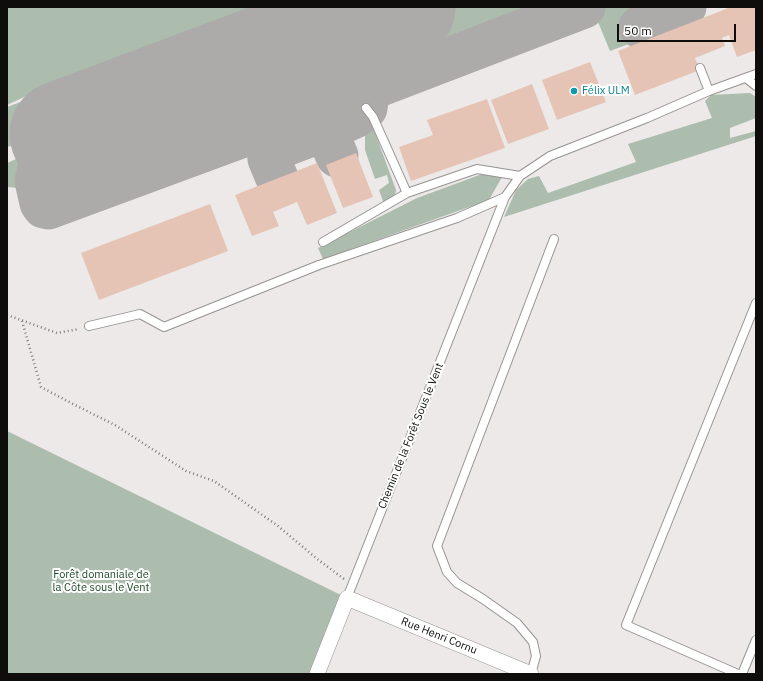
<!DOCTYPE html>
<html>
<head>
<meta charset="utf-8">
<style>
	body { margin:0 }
	#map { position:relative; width:763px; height:681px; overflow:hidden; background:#ece9e8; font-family:"IBM Plex Sans",sans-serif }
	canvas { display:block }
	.frame { position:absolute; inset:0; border:8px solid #0e0d0c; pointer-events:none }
	.scale { position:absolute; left:617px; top:24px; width:119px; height:18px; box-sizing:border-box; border:2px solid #0e0d0c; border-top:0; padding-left:5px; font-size:12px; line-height:14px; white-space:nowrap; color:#0e0d0c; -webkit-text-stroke:3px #fff; paint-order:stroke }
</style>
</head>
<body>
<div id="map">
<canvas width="763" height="681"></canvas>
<div class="frame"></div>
<div class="scale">50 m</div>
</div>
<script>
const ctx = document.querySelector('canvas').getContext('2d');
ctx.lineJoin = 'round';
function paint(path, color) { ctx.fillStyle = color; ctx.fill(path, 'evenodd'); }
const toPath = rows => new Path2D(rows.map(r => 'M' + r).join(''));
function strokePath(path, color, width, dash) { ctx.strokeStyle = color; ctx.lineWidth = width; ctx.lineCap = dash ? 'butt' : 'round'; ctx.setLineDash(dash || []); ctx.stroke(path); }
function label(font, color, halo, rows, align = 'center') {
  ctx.font = font + ' "IBM Plex Sans",sans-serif'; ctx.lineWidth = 4; ctx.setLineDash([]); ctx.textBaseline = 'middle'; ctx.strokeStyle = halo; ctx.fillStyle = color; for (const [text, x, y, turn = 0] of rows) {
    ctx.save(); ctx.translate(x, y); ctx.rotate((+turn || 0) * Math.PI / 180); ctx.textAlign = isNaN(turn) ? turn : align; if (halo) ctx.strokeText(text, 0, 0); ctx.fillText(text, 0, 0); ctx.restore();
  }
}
paint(toPath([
	[7,7,263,7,69,76,7,105],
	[274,7,334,7,51,113,31,126,24,142,7,147,7,107],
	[453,7,537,7,541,20,369,86,355,48],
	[601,7,678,7,635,22,642,39,610,51,593,10],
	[345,54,358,88,128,171,96,175,75,183,64,199,49,203,41,181,45,171,58,159],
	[750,93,756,97,756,118,730,128,730,138,756,131,756,136,504,217,516,190,528,179,539,176,548,193,636,162,628,144,712,118,705,101,711,95],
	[364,115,370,119,396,190,394,199,384,204,379,190,389,183,387,175,375,179,365,150,365,136,355,134,356,120],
	[30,153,31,189,7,187,7,163],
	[482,174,502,177,489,200,323,259,318,248,417,198],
	[7,431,347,598,311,674,7,674]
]), '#acbdae');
strokePath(toPath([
	[640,27,685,7],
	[63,134,49,148,40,165,36,181,41,203,44,207,48,208,365,91,348,49,340,39,334,36,327,35],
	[337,156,326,130,357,116,366,108,367,101,365,91,584,7],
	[277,178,269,159,275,149,320,132]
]), '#adaaaa', 43);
strokePath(toPath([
	[63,134,402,7]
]), '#adaaaa', 107);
paint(toPath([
	[731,7,754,7,756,11,756,50,737,57,729,35,722,38,725,46,695,58,700,70,635,95,618,51],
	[590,62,606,102,557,120,542,80],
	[532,84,549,129,508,144,491,100],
	[487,99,505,148,411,181,399,147,433,135,427,120],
	[356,153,373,197,343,208,326,165],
	[317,163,337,213,307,225,297,202,273,212,279,226,252,236,235,195],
	[210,204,228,251,99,300,81,253]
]), '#e5c4b5');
const service = toPath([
	[746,78,756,86],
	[709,91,756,74],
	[366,108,373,117,407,193,477,169,520,176],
	[323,242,407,193],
	[89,326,140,314,164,327,319,265,457,218,505,197],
	[347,598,505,197,520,176,550,156,647,118,709,91,700,68],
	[531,674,536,656,533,642,517,623,483,599,457,583,447,572,437,546,554,239],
	[738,674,626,625,756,303],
	[742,674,756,640]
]);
const minor = toPath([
	[317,674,347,598,531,674]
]);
strokePath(service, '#969392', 10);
strokePath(minor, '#969392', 16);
strokePath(toPath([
	[7,315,57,333,79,329],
	[22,321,41,387,73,404,115,425,186,471,214,481,278,526,316,558,344,579]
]), '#7d7b7a', 2.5, [1, 3]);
strokePath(service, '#fff', 8);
strokePath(minor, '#fff', 15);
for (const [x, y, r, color] of [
	[574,91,4,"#0f9aa8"]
]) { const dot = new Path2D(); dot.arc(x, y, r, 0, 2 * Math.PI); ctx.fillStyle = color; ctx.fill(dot); strokePath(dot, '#fff', 1.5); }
label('11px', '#0d838f', '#fff', [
	["Félix ULM",582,91]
], 'left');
label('11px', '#0e0d0c', '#fff', [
	["Chemin de la Forêt Sous le Vent",411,436,-68],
	["Rue Henri Cornu",439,636,22]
]);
label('11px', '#1c4625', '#fff', [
	["Forêt domaniale de",101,575],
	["la Côte sous le Vent",101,588]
]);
</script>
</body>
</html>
